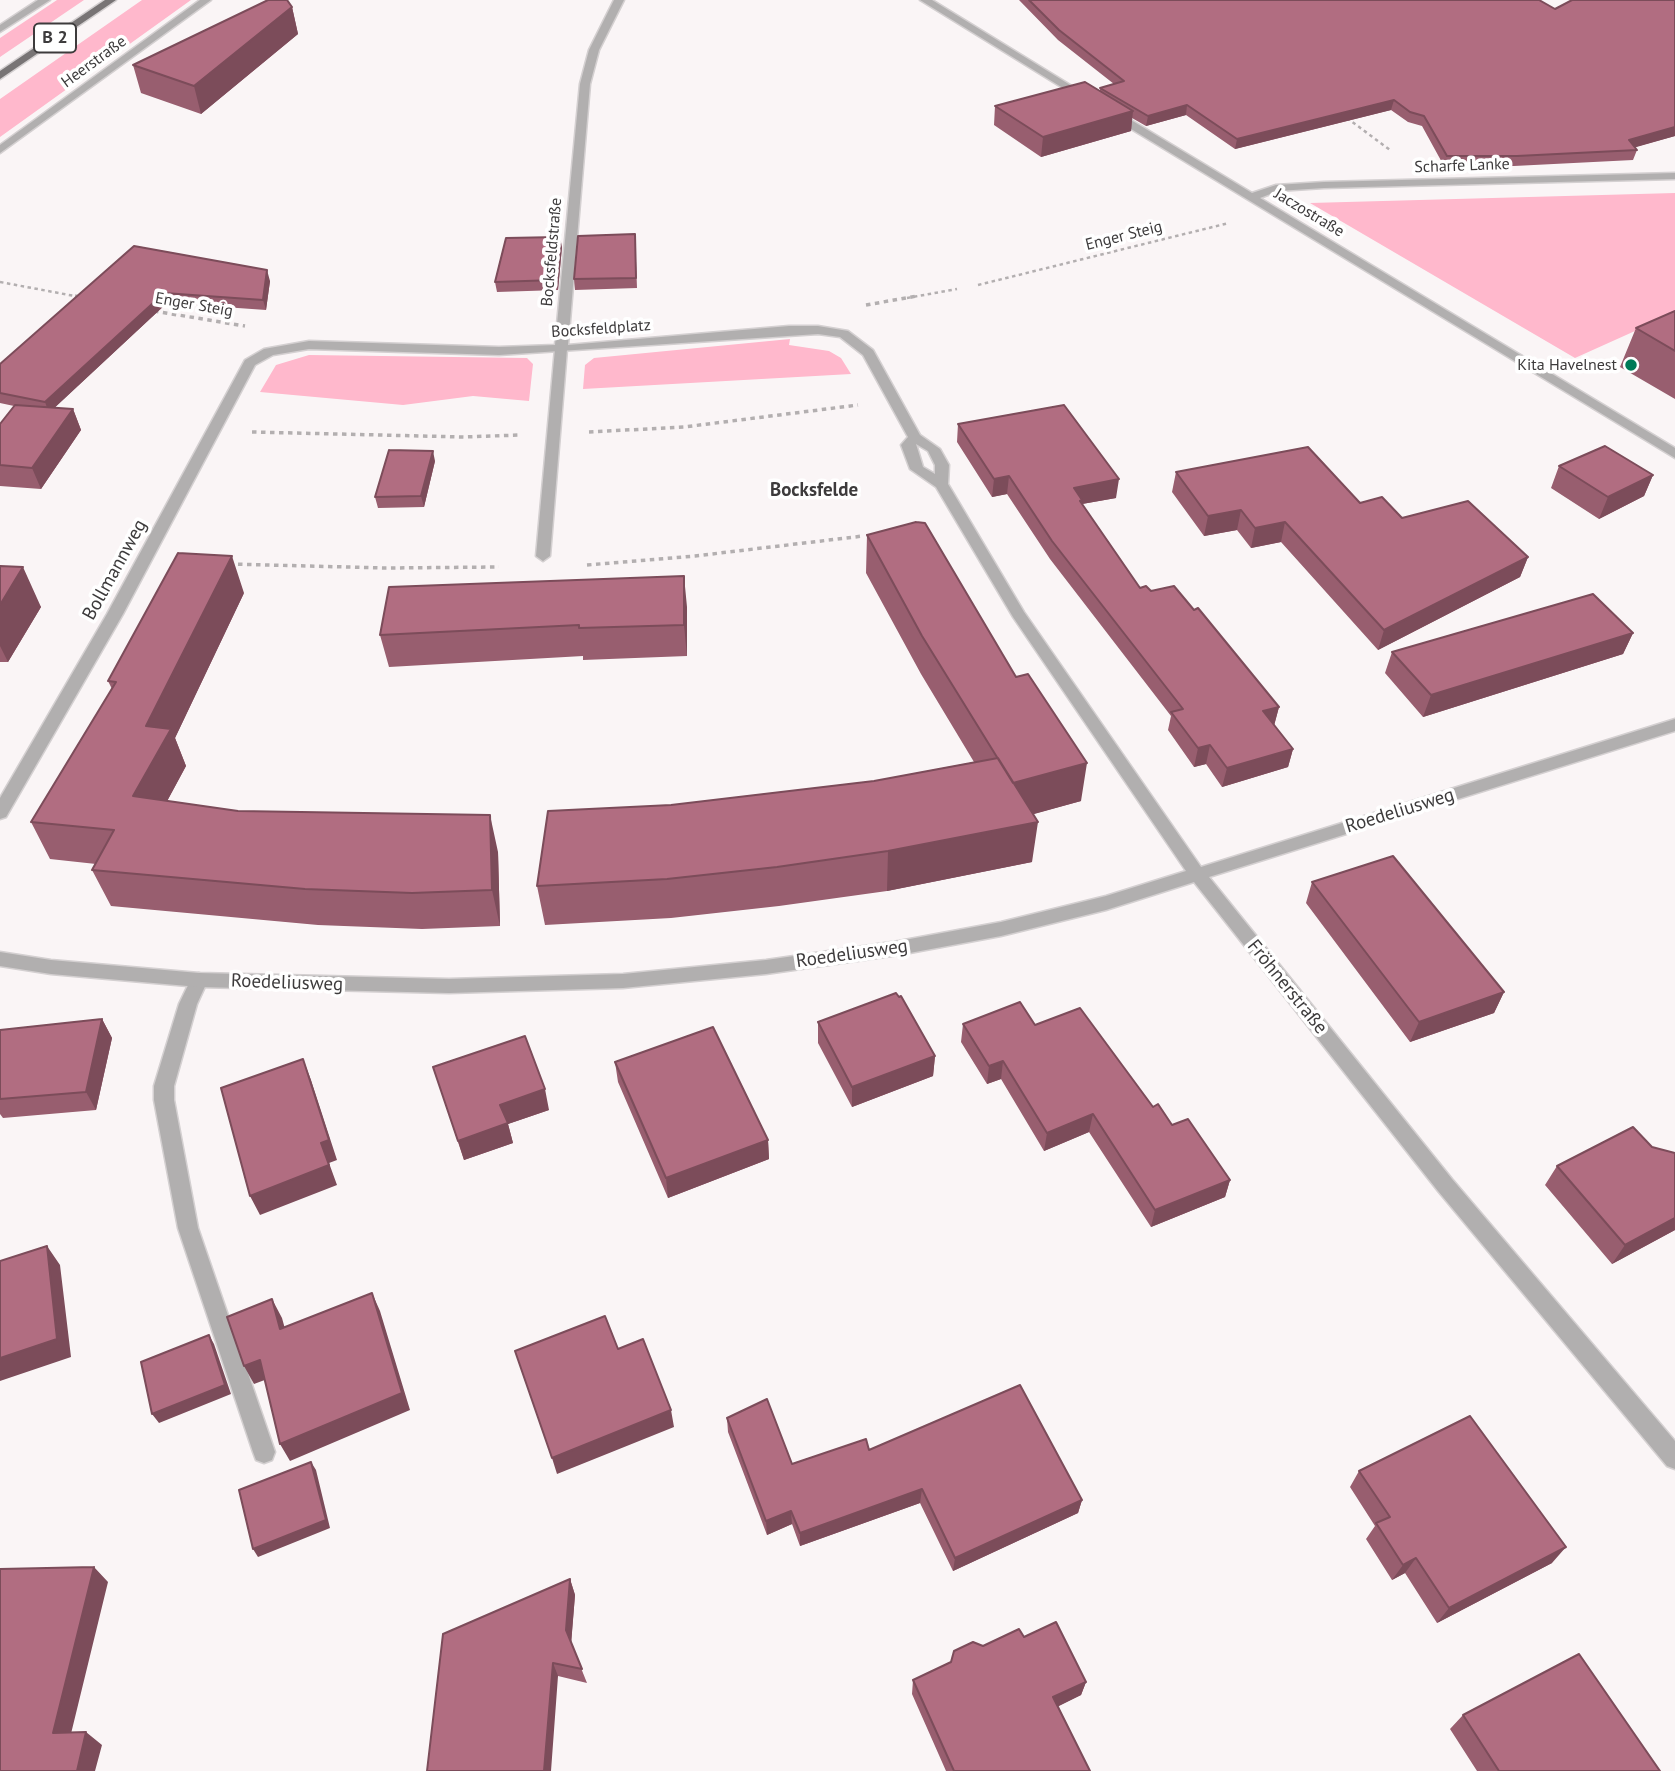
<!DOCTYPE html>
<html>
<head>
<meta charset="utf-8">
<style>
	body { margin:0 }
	canvas { display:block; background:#faf5f6 }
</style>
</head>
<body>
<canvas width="1675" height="1771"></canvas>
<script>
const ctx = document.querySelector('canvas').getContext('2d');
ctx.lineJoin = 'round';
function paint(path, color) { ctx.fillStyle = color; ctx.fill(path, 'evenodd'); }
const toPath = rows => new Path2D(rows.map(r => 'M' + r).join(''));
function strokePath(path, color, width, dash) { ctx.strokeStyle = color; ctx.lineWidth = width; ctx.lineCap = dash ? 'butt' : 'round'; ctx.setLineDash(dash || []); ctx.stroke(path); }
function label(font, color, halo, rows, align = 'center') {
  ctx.font = font + ' "PT Sans",sans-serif'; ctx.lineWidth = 7; ctx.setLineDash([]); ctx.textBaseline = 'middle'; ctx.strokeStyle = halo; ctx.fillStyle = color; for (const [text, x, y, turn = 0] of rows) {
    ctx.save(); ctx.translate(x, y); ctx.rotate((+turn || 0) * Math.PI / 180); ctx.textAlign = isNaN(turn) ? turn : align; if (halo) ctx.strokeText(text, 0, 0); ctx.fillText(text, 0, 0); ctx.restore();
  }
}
paint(toPath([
	[57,0,84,0,0,57,0,38],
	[142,0,191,0,0,137,0,99],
	[1675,193,1675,313,1575,358,1310,203],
	[790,339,789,345,829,351,841,358,851,374,583,389,585,365,594,358],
	[309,355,527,358,533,364,529,401,473,396,403,405,260,392,276,365]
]), '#ffb8cc');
const service = toPath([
	[561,345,567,349,550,556,543,561,536,556,555,349,561,345],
	[199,973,205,975,208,980,197,1004,174,1086,174,1100,198,1228,275,1452,272,1460,264,1463,256,1460,253,1452,178,1228,154,1100,154,1086,179,1004,193,975,199,973]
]);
const minor = toPath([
	[38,0,50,0,0,32,0,25,38,0],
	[200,0,211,0,0,153,0,145,200,0],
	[614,0,624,0,599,50,590,84,568,345,789,326,818,326,848,331,873,350,920,435,940,449,949,465,948,484,1024,612,1201,867,1675,719,1675,731,1209,877,1452,1179,1675,1441,1675,1469,1667,1466,1438,1191,1194,882,1106,910,1001,936,899,955,766,974,623,988,449,993,199,987,51,974,0,966,0,952,51,960,199,973,449,979,623,974,766,960,899,941,1001,922,1106,896,1186,871,1013,617,936,487,910,469,901,445,908,437,863,355,840,337,818,334,499,355,309,349,273,355,255,365,123,614,6,817,0,819,0,798,107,614,245,360,264,349,309,341,499,347,555,345,580,84,589,50,614,0],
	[916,444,928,451,935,465,935,474,923,467,916,444],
	[920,0,932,0,1093,99,1084,101,920,0],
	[1108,111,1116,111,1252,193,1276,185,1324,182,1675,173,1675,179,1324,188,1278,191,1260,198,1675,448,1675,458,1108,115,1108,111]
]);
const primary = toPath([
	[105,0,116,0,0,79,0,71,105,0]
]);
strokePath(service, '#d4d0d1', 3);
strokePath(minor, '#d4d0d1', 3);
strokePath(primary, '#d4d0d1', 3);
strokePath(toPath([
	[1347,118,1390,150],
	[0,282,80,297],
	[978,285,1229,223],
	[907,298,957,289]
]), '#b3afb0', 2.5, [3.5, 3.5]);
strokePath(toPath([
	[75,296,80,297],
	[866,305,917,296],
	[154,311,245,326],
	[252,432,464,437,519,435],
	[589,432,684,427,858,405],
	[229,564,386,568,499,567],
	[587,565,695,556,863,536]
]), '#b3afb0', 3.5, [4.5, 4.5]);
paint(service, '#b1afaf');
paint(minor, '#b1afaf');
paint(primary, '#787475');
paint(toPath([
	[1019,0,1539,0,1555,9,1675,0,1675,136,1635,147,1637,150,1633,160,1514,166,1444,166,1422,126,1408,122,1391,110,1235,149,1186,115,1146,126,1132,118,1131,131,1041,157,994,125,995,106,1100,91,1100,88,1114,84,1058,40],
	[292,7,298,34,201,114,141,93,133,65],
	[635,234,637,288,575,290,574,279],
	[134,246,270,281,266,310,167,303,54,408,73,409,81,430,41,489,0,486,0,424,14,406,0,403,0,364],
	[562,247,558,290,497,292,495,282],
	[1675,311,1675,399,1620,367,1636,328],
	[958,424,1116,498,1082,504,1140,588,1194,610,1279,707,1274,725,1293,749,1288,767,1222,787,1206,764,1194,767,1168,730,1171,716,1050,559,1007,494,992,497,957,442],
	[435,461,424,507,378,508,375,497],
	[1559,466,1653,475,1644,496,1599,519,1551,488],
	[1176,472,1360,503,1402,518,1528,557,1520,577,1378,650,1281,542,1251,548,1237,530,1204,536,1172,492],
	[867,535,1081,801,1033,814,1032,862,887,891,779,906,671,918,545,925,537,886,671,805,874,781,974,762,921,674,866,573],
	[0,566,41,607,8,662,0,662],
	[244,593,175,738,186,766,167,801,498,852,500,926,422,929,318,925,111,906,92,870,96,864,50,859,31,822,112,689,108,681],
	[687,607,687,656,583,660,583,656,389,667,380,635],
	[1633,633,1623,654,1423,717,1385,673,1392,652],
	[1312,882,1504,992,1494,1013,1410,1042,1306,903],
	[102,1019,112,1038,96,1110,3,1118,0,1114,0,1030],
	[818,1022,935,1056,933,1076,852,1107,818,1043],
	[963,1024,1035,1025,1153,1107,1230,1180,1225,1197,1151,1227,1089,1132,1044,1151,1001,1079,987,1084,961,1042],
	[615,1062,768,1140,769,1159,668,1198,618,1082],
	[433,1067,549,1110,508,1124,513,1143,464,1160],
	[1652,1147,1675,1230,1612,1264,1545,1185,1557,1166],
	[727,1418,792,1464,869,1450,1082,1500,1078,1513,953,1571,920,1503,800,1546,792,1524,767,1535,728,1432],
	[1359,1471,1552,1563,1437,1623,1405,1573,1392,1580,1366,1539,1375,1526,1350,1487],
	[570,1579,575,1595,571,1643,587,1683,558,1676,427,1771],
	[1024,1637,1086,1682,1081,1695,1058,1706,1090,1771,946,1771,912,1694,913,1680,983,1646],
	[1463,1715,1660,1771,1477,1771,1450,1729]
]), '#985e6f');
paint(toPath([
	[292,7,298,34,201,114,194,86],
	[1394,100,1391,110,1235,149,1237,139],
	[1187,105,1186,115,1146,126,1148,116],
	[1133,111,1131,131,1041,157,1043,137],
	[1675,127,1675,136,1626,150,1629,140],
	[560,237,562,247,558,290,556,280],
	[267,270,270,281,266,310,263,300],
	[164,293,167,303,49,413,45,402],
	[73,409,81,430,41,489,32,468],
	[433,451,435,461,424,507,421,496],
	[1653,475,1644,496,1599,519,1608,497],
	[1009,476,1007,494,992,497,994,479],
	[1119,479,1116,498,1082,504,1077,519,1074,488],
	[1241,510,1237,530,1204,536,1208,516],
	[1285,522,1281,542,1251,548,1255,528],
	[232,556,244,593,175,738,186,766,150,833,133,796,146,726],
	[1528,557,1520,577,1378,650,1384,630],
	[23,567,41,607,8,662,0,646,0,605],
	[684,576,687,607,687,656,684,625],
	[1633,633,1623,654,1423,717,1431,695],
	[1279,707,1274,726,1263,711],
	[1210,745,1206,764,1194,767,1198,748],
	[1293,749,1288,767,1222,787,1227,768],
	[1087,763,1081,801,1009,821,1013,783],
	[490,815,498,852,500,926,492,890],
	[1038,822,1032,862,887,891,888,851],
	[1504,992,1494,1013,1410,1042,1419,1022],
	[102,1019,112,1038,96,1110,86,1092],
	[935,1056,933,1076,852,1107,852,1087],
	[303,1059,311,1080,337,1160,329,1163,337,1185,260,1215,250,1196,321,1143],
	[1003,1061,1001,1079,987,1084,989,1066],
	[545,1089,549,1110,508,1124,513,1143,464,1160,458,1141,500,1105],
	[1093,1114,1089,1132,1044,1151,1047,1133],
	[768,1140,769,1159,668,1198,666,1178],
	[1230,1180,1225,1197,1151,1227,1155,1210],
	[1675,1218,1675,1230,1612,1264,1625,1245],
	[47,1246,60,1265,71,1357,0,1381,0,1358],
	[372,1293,380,1311,410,1410,290,1461,280,1444],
	[272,1299,282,1318,290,1347,280,1329],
	[209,1335,214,1344,231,1394,159,1423,152,1414],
	[260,1360,270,1378,254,1384,244,1366],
	[671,1410,674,1427,557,1474,552,1458],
	[311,1462,316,1470,330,1528,258,1557,253,1549],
	[922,1489,920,1503,800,1546,800,1533],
	[1082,1500,1078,1513,953,1571,955,1558],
	[791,1511,792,1524,767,1535,766,1521],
	[1566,1547,1552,1563,1437,1623,1449,1608],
	[1416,1558,1405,1573,1392,1580,1403,1565],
	[94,1567,108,1582,68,1746,53,1733],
	[570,1579,575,1595,571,1645,566,1630],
	[553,1663,558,1676,551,1771,544,1771],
	[1086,1682,1081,1695,1049,1711,1053,1697],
	[86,1732,102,1745,95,1771,77,1771]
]), '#7c4c5a');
const building = toPath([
	[268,0,287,0,292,7,194,86,133,65,268,0],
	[1029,0,1539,0,1555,9,1572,0,1675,0,1675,127,1629,140,1637,150,1517,156,1447,156,1424,116,1410,112,1394,100,1237,139,1187,105,1148,116,1100,88,1124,81,1059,30,1029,0],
	[1085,82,1133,111,1043,137,995,106,1085,82],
	[635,234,636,278,574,279,578,236,635,234],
	[560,237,556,280,495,282,506,238,560,237],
	[134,246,267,270,263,300,164,293,45,402,0,393,0,364,134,246],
	[1675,311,1675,351,1636,328,1675,311],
	[15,405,73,409,32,468,0,465,0,424,15,405],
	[1064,405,1119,479,1074,488,1082,500,1080,501,1140,588,1146,586,1151,591,1174,586,1194,610,1198,608,1279,707,1263,711,1293,749,1227,768,1210,745,1198,748,1171,712,1183,709,1052,541,1009,476,994,479,958,424,1064,405],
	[1605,446,1653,475,1608,497,1559,466,1605,446],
	[1308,447,1360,503,1382,497,1402,518,1468,501,1528,557,1384,630,1285,522,1255,528,1241,510,1208,516,1176,472,1308,447],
	[389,450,433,451,421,496,375,497,389,450],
	[916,522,925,523,1016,677,1028,674,1087,763,1013,783,922,636,867,535,916,522],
	[178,553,232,556,146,726,171,729,133,796,238,811,490,815,492,890,412,893,305,889,92,870,114,830,31,822,116,682,108,681,178,553],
	[0,566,23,567,0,605,0,566],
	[684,576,684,625,579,628,579,625,380,635,389,587,684,576],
	[1593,594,1633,633,1431,695,1392,652,1593,594],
	[998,758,1038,822,888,851,777,867,667,879,537,886,548,811,671,805,874,781,998,758],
	[1393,856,1504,992,1419,1022,1312,882,1393,856],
	[896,993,899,997,901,996,935,1056,852,1087,818,1022,896,993],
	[1020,1002,1035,1025,1080,1008,1153,1107,1158,1104,1172,1125,1188,1119,1230,1180,1155,1210,1093,1114,1047,1133,1003,1061,989,1066,963,1024,1020,1002],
	[102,1019,86,1092,0,1099,0,1030,102,1019],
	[713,1027,768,1140,666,1178,615,1062,713,1027],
	[525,1036,545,1089,500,1105,508,1123,458,1141,433,1067,525,1036],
	[303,1059,329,1140,321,1143,329,1165,250,1196,221,1088,303,1059],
	[1633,1127,1652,1147,1675,1153,1675,1218,1625,1245,1557,1166,1633,1127],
	[47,1246,57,1339,0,1358,0,1261,47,1246],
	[372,1293,402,1393,280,1444,260,1360,244,1366,227,1317,272,1299,280,1329,372,1293],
	[605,1316,618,1349,643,1339,671,1410,552,1458,515,1351,605,1316],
	[209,1335,225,1385,152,1414,141,1362,209,1335],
	[1020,1385,1082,1500,955,1558,922,1489,800,1533,791,1511,766,1521,727,1418,767,1399,792,1464,866,1439,869,1450,1020,1385],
	[1470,1416,1566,1547,1449,1608,1416,1558,1403,1565,1376,1523,1390,1517,1359,1471,1470,1416],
	[311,1462,326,1520,253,1549,239,1490,311,1462],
	[94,1567,53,1733,86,1732,77,1771,0,1771,0,1569,94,1567],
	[570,1579,566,1630,582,1669,553,1663,544,1771,427,1771,443,1634,570,1579],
	[1056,1622,1086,1682,1053,1697,1090,1771,954,1771,913,1680,951,1662,954,1651,973,1642,983,1646,1019,1629,1024,1637,1056,1622],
	[1579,1654,1660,1771,1499,1771,1463,1715,1579,1654]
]);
paint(building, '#b16d81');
strokePath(building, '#7c4c5a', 2);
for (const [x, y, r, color] of [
	[1631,365,7,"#007a58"]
]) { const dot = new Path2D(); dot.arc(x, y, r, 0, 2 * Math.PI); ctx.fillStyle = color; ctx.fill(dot); strokePath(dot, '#fff', 2.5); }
label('16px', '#3d3b3c', '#fff', [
	["Heerstraße",94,62,-36],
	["Scharfe Lanke",1462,166,-2],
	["Jaczostraße",1309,213,31],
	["Enger Steig",1124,236,-14],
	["Bocksfeldstraße",552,252,-85],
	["Enger Steig",194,305,10],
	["Bocksfeldplatz",601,329,-4]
]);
label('16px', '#3d3b3c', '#fff', [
	["Kita Havelnest",1617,365]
], 'right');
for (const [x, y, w] of [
	[55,38,42]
]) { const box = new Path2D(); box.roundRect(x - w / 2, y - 14.5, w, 29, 5); ctx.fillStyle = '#fff'; ctx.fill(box); strokePath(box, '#3d3b3c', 2); }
label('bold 18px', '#3d3b3c', null, [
	["B 2",55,38]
]);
label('bold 19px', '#3d3b3c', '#fff', [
	["Bocksfelde",814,491]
]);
label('19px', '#3d3b3c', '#fff', [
	["Bollmannweg",115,570,-61],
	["Roedeliusweg",1400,811,-17],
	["Roedeliusweg",852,954,-8],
	["Roedeliusweg",287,983,2],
	["Fröhnerstraße",1287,987,51]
]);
</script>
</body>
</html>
